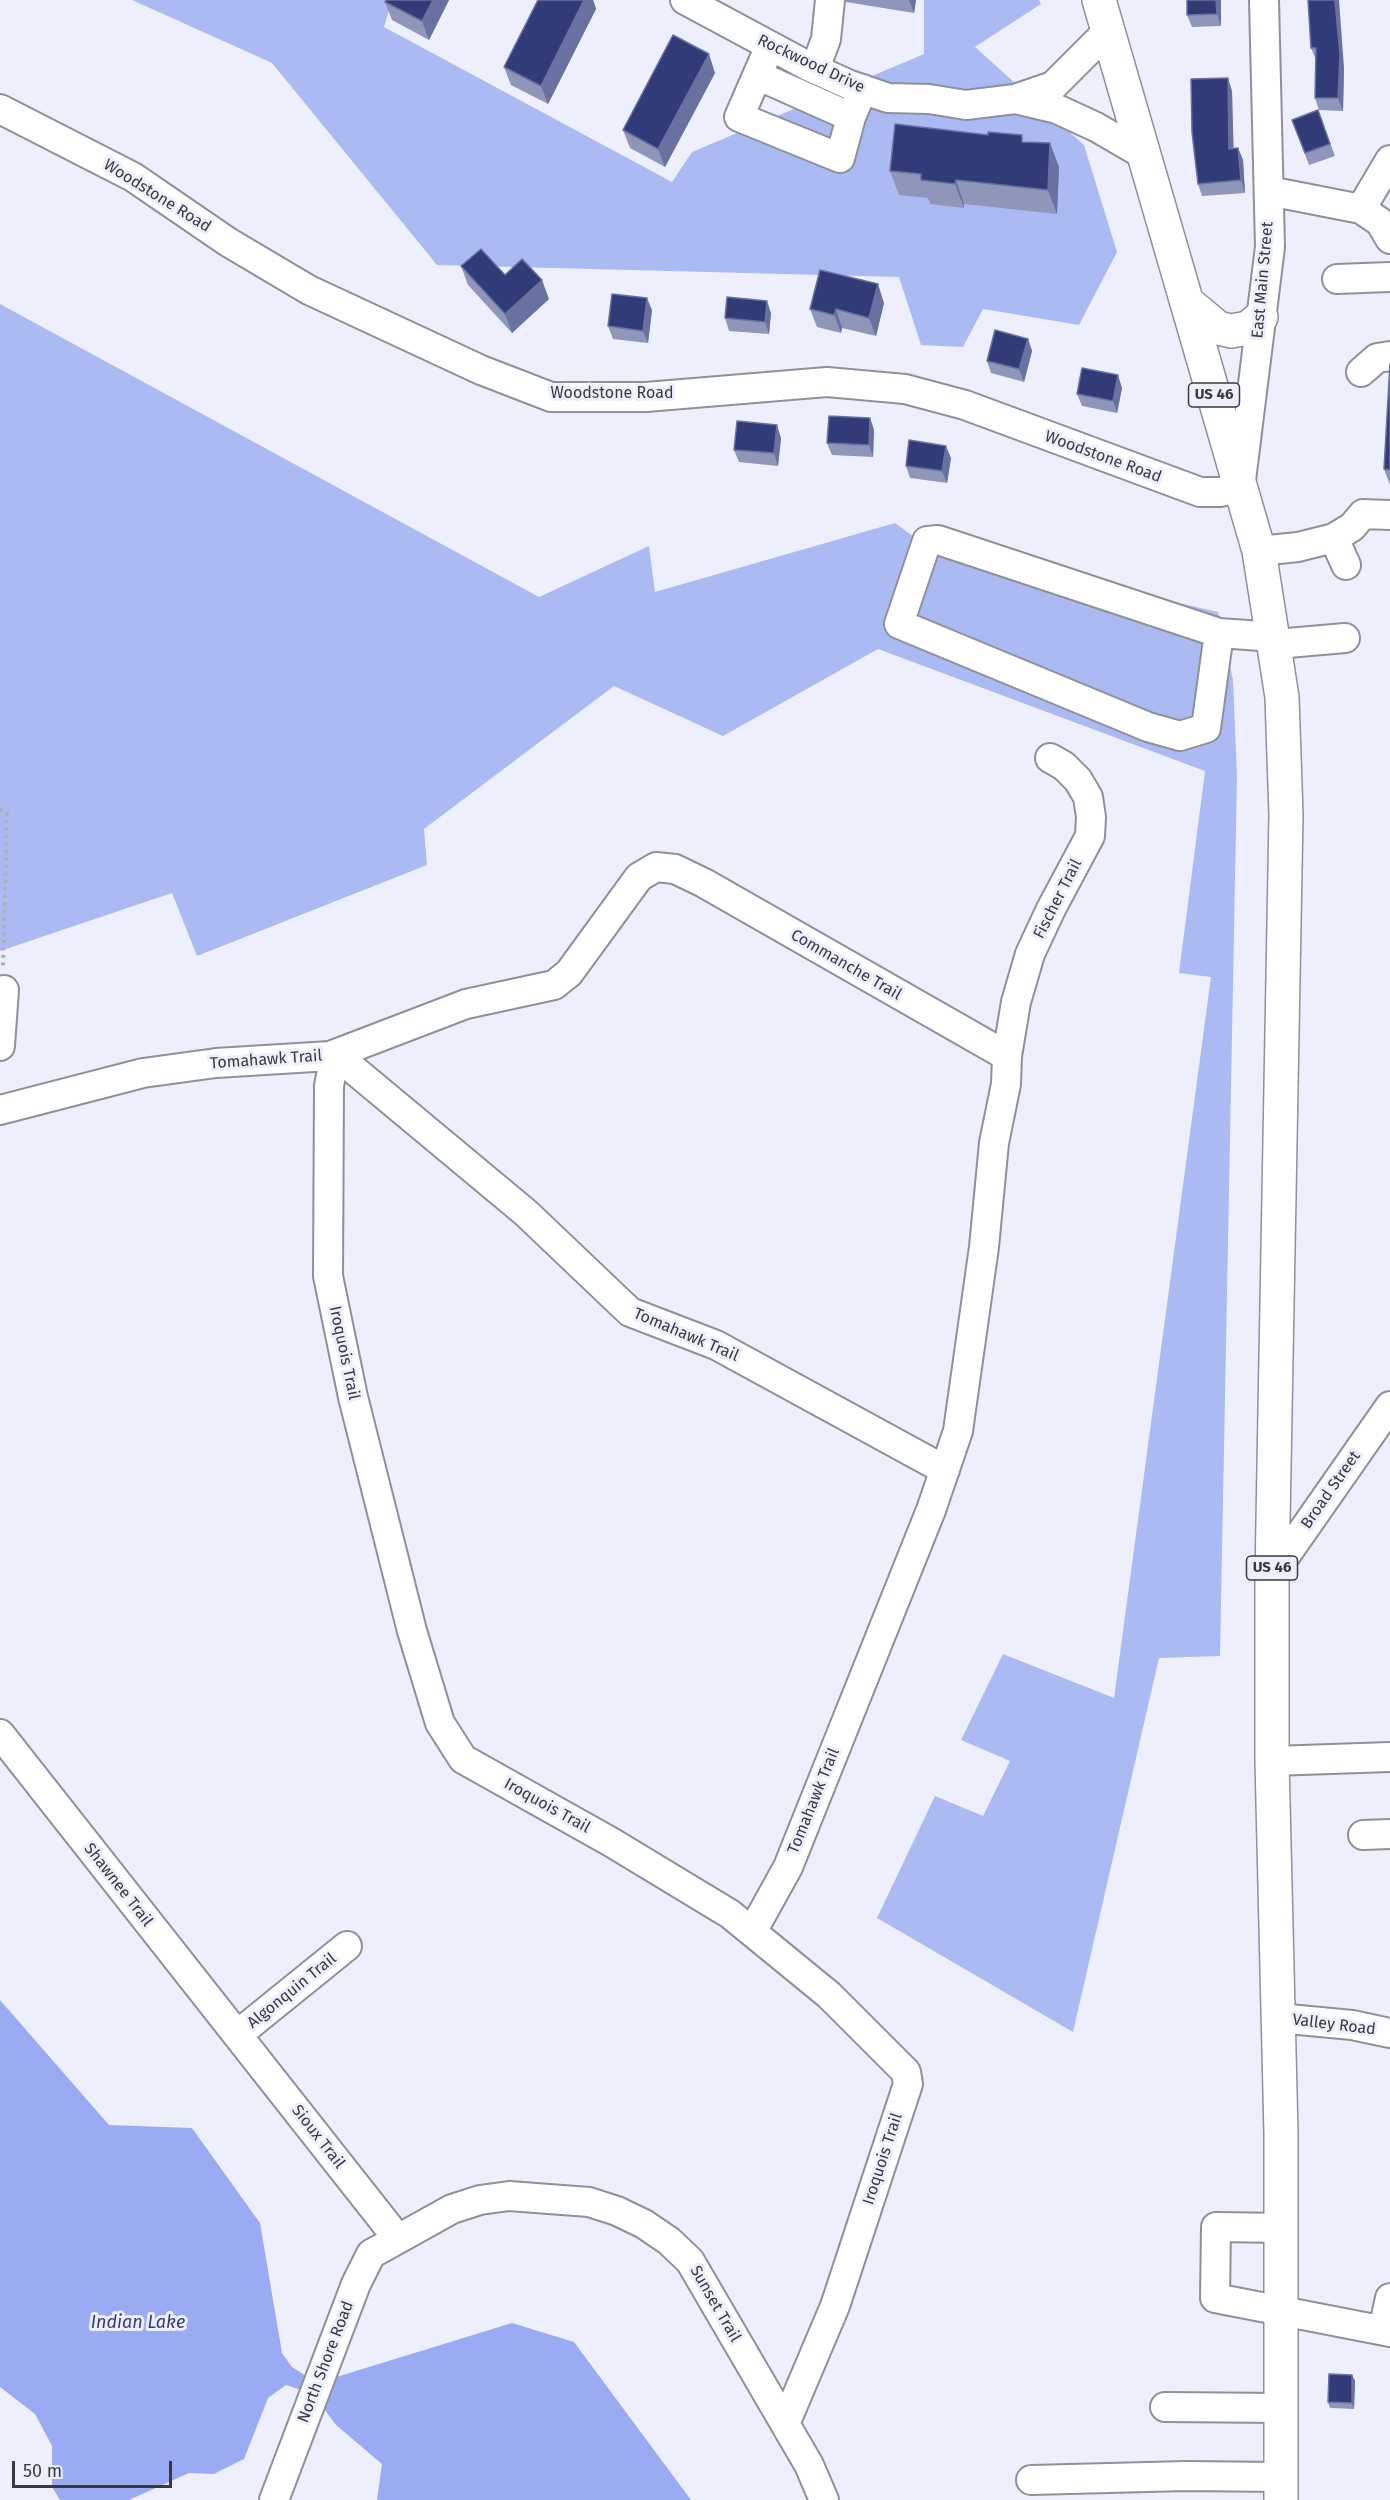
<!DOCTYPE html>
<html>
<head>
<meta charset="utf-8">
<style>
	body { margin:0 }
	#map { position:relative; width:1390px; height:2500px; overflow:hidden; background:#edf0fc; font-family:"Fira Sans",sans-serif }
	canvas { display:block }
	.scale { position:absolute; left:12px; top:2461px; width:160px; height:27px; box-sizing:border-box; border:3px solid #393a3f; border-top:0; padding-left:8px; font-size:18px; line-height:21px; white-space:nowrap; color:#393a3f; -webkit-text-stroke:4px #edf0fc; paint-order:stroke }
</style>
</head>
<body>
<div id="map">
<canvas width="1390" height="2500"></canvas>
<div class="scale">50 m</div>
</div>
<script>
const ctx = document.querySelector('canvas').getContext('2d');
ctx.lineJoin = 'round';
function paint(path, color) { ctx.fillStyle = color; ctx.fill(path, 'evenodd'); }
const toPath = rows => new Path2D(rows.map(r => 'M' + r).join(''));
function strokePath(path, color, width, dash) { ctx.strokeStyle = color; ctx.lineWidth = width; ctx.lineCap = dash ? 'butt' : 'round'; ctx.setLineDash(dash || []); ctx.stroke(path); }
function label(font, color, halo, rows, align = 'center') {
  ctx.font = font + ' "Fira Sans",sans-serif'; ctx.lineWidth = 6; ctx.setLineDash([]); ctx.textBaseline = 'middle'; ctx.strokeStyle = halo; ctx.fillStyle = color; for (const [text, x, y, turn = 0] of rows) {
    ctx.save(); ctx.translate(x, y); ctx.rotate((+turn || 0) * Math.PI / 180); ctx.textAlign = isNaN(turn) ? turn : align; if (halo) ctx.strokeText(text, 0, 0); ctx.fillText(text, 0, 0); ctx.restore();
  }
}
paint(toPath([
	[132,0,392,0,384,27,672,182,692,152,924,54,924,0,1039,0,1041,4,975,47,1084,145,1117,252,1079,325,983,309,963,347,921,345,899,277,437,265,272,63],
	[0,304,539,597,649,546,655,592,895,523,925,545,1218,612,1233,680,1237,776,1220,1656,1159,1658,1073,2032,877,1918,935,1796,983,1816,1010,1761,961,1740,1003,1654,1114,1698,1211,977,1179,973,1205,771,878,649,723,736,614,686,424,829,427,865,197,956,172,893,0,951]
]), '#acbaf4');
paint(toPath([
	[0,2000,109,2125,192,2128,260,2223,282,2353,292,2367,317,2383,512,2323,574,2342,691,2500,377,2500,382,2464,336,2425,313,2394,286,2385,268,2398,244,2459,214,2474,189,2473,129,2500,60,2500,52,2487,52,2446,35,2414,0,2387]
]), '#9babf3');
const minor = toPath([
	[685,0,808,66,850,85,888,98,929,99,966,105,1015,99,1053,86,1108,31],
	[770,46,739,117,840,158,851,117,863,89],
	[815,69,826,39,830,0],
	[759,76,851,117],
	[1015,99,1057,109,1096,127,1146,156],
	[0,109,133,177,228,242,309,290,481,370,551,397,646,397,827,382,905,389,965,405,1200,492,1220,492,1240,488,1270,247,1264,0],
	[1269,191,1361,209,1380,222,1390,239],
	[1361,209,1390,160],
	[1337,279,1390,277],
	[1361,372,1377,358,1390,356],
	[1334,538,1346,565],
	[1259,551,1298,547,1334,538,1352,527,1363,514,1390,515],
	[1219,633,1206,728,1180,736,1148,727,899,624,927,541,938,540,1219,633,1275,637],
	[1276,644,1345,638],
	[0,1046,4,990],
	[335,1054,329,1086,328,1276,353,1397,412,1631,440,1723,463,1759,611,1842,730,1914,829,1995,906,2072,908,2084,835,2306,785,2424],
	[335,1054,526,1213,630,1312,716,1345,945,1470],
	[0,1110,143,1073,216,1063,330,1056,466,1004,554,985,569,973,639,877,656,867,675,869,704,883,1007,1056],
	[1272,1575,1390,1406],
	[0,1734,398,2239],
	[1272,1761,1390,1757],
	[1363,1835,1390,1834],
	[752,1932,788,1867,931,1510,958,1431,984,1247,994,1143,1006,1084,1007,1056,1016,1002,1030,954,1051,909,1090,836,1091,817,1088,797,1078,780,1064,766,1050,758],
	[1278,2018,1352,2025,1390,2033],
	[237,2035,347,1946],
	[1282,2228,1216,2227,1215,2298,1390,2332],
	[1383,2330,1390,2298],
	[1165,2407,1282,2408],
	[1031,2480,1186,2476,1281,2477],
	[274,2500,356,2284,371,2254,452,2209,480,2200,509,2196,589,2202,617,2211,644,2224,669,2241,690,2261,809,2465,824,2500]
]);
const major = toPath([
	[1099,0,1259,551,1282,697,1286,815,1272,1575,1272,1761,1281,2134,1281,2500],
	[1188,303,1218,328,1231,331,1248,328,1261,317]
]);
strokePath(minor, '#8e919b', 32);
strokePath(major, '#8e919b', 36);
strokePath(toPath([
	[0,809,7,813,3,968]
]), '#adafb9', 4, [3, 4.5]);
strokePath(minor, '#fff', 28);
strokePath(major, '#fff', 33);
paint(toPath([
	[386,0,449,0,429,40,392,20,385,2],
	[538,0,593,0,596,9,548,104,511,85,504,67],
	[846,0,916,0,914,13,846,2],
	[1221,0,1221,26,1192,27,1187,15],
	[1308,0,1344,68,1343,111,1319,110,1315,98,1316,60,1311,48],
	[715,73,665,167,630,148,623,130],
	[1232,91,1233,148,1238,148,1243,160,1245,193,1202,196,1198,184],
	[1318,110,1335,156,1309,165,1292,120],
	[1025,142,1059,167,1057,214,964,204,964,208,930,204,928,198,899,195,890,171],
	[461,266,505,275,549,299,512,333,468,285],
	[884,303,876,336,842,328,841,333,817,327,810,309],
	[652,310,648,343,613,339,608,326],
	[771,313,769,334,729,331,725,318],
	[1028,339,1032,351,1024,382,991,373,987,361],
	[1390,364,1390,485,1384,469],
	[1122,388,1117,413,1082,406,1077,394],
	[870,418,874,430,873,457,832,455,827,443],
	[781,438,778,466,739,462,734,450],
	[951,458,947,483,910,478,906,466],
	[1352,2375,1355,2381,1354,2409,1330,2408,1328,2402]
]), '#8f96ba');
paint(toPath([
	[433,0,449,0,429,40,422,21],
	[584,0,593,0,596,9,548,104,541,86],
	[909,0,916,0,914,13],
	[1216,0,1221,0,1221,26,1217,14],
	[1335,0,1339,0,1344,68,1343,111,1338,98],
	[709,54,715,73,665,167,658,149],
	[1228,78,1232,91,1234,161,1229,149],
	[1050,143,1059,167,1057,214,1048,190],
	[1238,148,1243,160,1245,193,1241,180],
	[956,180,964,204,964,208,955,184],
	[542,280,549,299,512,333,505,314],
	[878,284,884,303,876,336,869,318],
	[647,298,652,310,648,343,643,331],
	[767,301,771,313,769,334,765,322],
	[836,309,842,328,841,333,834,315],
	[1028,339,1032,351,1024,382,1019,369],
	[1118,375,1122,388,1117,413,1113,401],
	[870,418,874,430,873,457,869,445],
	[777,425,781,438,778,466,774,453],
	[946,446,951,458,947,483,942,471],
	[1352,2375,1355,2381,1354,2409,1352,2403]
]), '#6971a0');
const building = toPath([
	[386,0,433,0,422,21,385,2,386,0],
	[538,0,584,0,541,86,504,67,538,0],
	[1187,0,1216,0,1217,14,1187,15,1187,0],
	[1308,0,1335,0,1340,55,1338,98,1315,98,1316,48,1311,48,1308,0],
	[673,35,709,54,658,149,623,130,673,35],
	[1228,78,1229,149,1238,148,1241,180,1198,184,1192,132,1191,79,1228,78],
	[1318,110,1330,144,1305,153,1292,120,1318,110],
	[895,124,988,135,988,132,1022,135,1022,142,1050,143,1048,190,956,180,955,184,921,180,921,174,890,171,895,124],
	[481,249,505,275,522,259,542,280,505,314,461,266,481,249],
	[820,270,878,284,869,318,836,309,834,315,810,309,820,270],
	[612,294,647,298,643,331,608,326,612,294],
	[727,297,767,301,765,322,725,318,727,297],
	[995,330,1028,339,1019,369,987,361,995,330],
	[1390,364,1390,470,1384,469,1390,364],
	[1082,368,1118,375,1113,401,1077,394,1082,368],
	[829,416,870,418,869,445,827,443,829,416],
	[737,421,777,425,774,453,734,450,737,421],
	[909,440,946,446,942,471,906,466,909,440],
	[1329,2374,1352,2375,1352,2403,1328,2402,1329,2374]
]);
paint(building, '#313b78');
strokePath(building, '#6971a0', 1.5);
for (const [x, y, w] of [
	[1214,395,51],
	[1272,1568,51]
]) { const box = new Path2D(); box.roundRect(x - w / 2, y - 12, w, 24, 4.5); ctx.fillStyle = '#edf0fc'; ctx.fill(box); strokePath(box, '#393a3f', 1.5); }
label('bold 15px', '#393a3f', null, [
	["US 46",1214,395],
	["US 46",1272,1568]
]);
label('16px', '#393a3f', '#edf0fc', [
	["Rockwood Drive",811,64,25],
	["Woodstone Road",157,196,32],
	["East Main Street",1263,280,-85],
	["Woodstone Road",612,394],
	["Woodstone Road",1103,457,20],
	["Fischer Trail",1058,899,-63],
	["Commanche Trail",846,965,30],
	["Tomahawk Trail",266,1060,-4],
	["Tomahawk Trail",686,1335,23],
	["Iroquois Trail",344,1353,78],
	["Broad Street",1331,1490,-55],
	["Tomahawk Trail",814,1801,-68],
	["Iroquois Trail",547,1806,29],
	["Shawnee Trail",118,1885,52],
	["Algonquin Trail",292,1991,-39],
	["Valley Road",1334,2025,7],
	["Sioux Trail",318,2137,52],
	["Iroquois Trail",883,2159,-72],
	["Sunset Trail",715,2304,60],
	["North Shore Road",326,2362,-69]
]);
label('italic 18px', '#30398a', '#edf0fc', [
	["Indian Lake",138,2323]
]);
</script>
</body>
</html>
